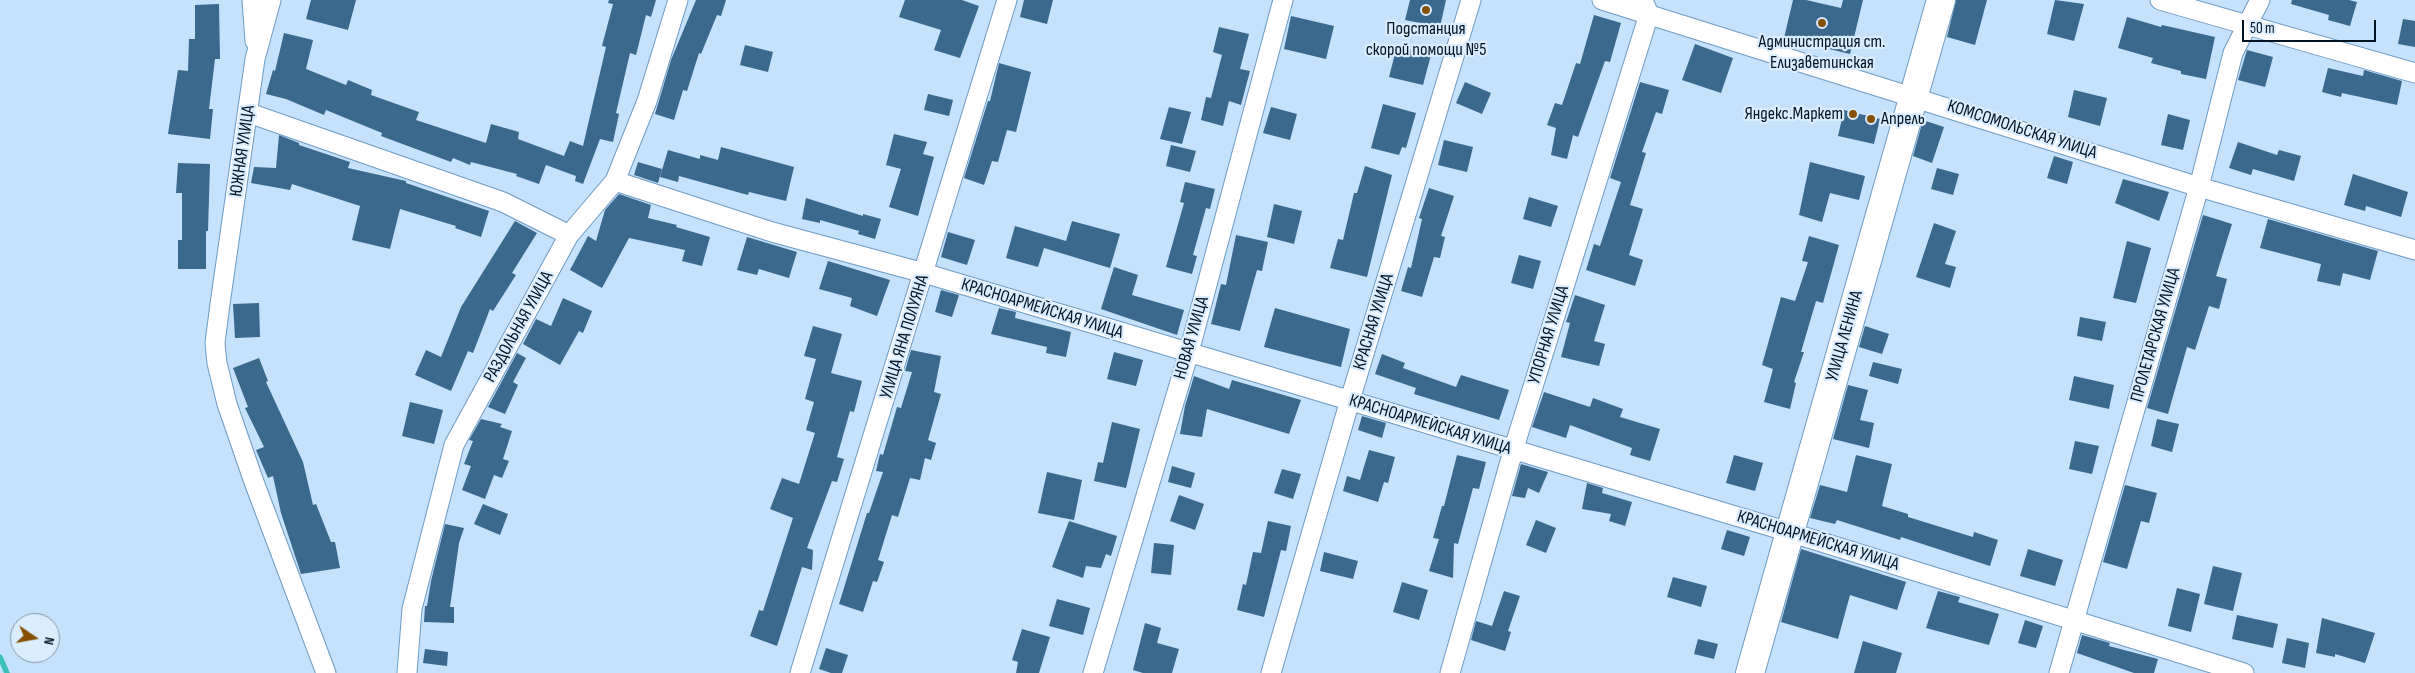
<!DOCTYPE html>
<html>
<head>
<meta charset="utf-8">
<style>
	body { margin:0 }
	#map { position:relative; width:2415px; height:673px; overflow:hidden; background:#c5e1fb; font-family:"Sofia Sans Condensed",sans-serif }
	canvas { display:block }
	.north { position:absolute; left:10px; top:613px; width:50px; height:50px; box-sizing:border-box; background:#daedff; border:1px solid #8496a7; border-radius:50%; rotate:102deg; font-size:14px; font-weight:700; line-height:20px; text-align:center; color:#021322 }
	.north::after { content:''; display:block; margin:auto; width:18px; height:22px; background:#874f00; clip-path:polygon(50% 0,100% 100%,50% 72%,0 100%) }
	.scale { position:absolute; left:2242px; top:20px; width:134px; height:22px; box-sizing:border-box; border:2px solid #021322; border-top:0; padding-left:6px; font-size:15px; line-height:18px; white-space:nowrap; color:#021322; -webkit-text-stroke:4px #daedff; paint-order:stroke }
</style>
</head>
<body>
<div id="map">
<canvas width="2415" height="673"></canvas>
<div class="north">N</div>
<div class="scale">50 m</div>
</div>
<script>
const ctx = document.querySelector('canvas').getContext('2d');
ctx.lineJoin = 'round';
const toPath = rows => new Path2D(rows.map(r => 'M' + r).join(''));
function strokePath(path, color, width, dash) { ctx.strokeStyle = color; ctx.lineWidth = width; ctx.lineCap = dash ? 'butt' : 'round'; ctx.setLineDash(dash || []); ctx.stroke(path); }
function paint(path, color) { ctx.fillStyle = color; ctx.fill(path, 'evenodd'); }
function label(font, color, halo, rows, align = 'center') {
  ctx.font = font + ' "Sofia Sans Condensed",sans-serif'; ctx.lineWidth = 4.5; ctx.setLineDash([]); ctx.textBaseline = 'middle'; ctx.strokeStyle = halo; ctx.fillStyle = color; for (const [text, x, y, turn = 0] of rows) {
    ctx.save(); ctx.translate(x, y); ctx.rotate((+turn || 0) * Math.PI / 180); ctx.textAlign = isNaN(turn) ? turn : align; if (halo) ctx.strokeText(text, 0, 0); ctx.fillText(text, 0, 0); ctx.restore();
  }
}
strokePath(toPath([
	[0,657,7,673]
]), '#3cc2b5', 5.5);
paint(toPath([
	[311,0,356,0,348,30,306,19],
	[609,0,656,0,651,17,646,15,636,55,630,53,616,113,619,114,613,142,600,139,583,184,575,181,576,176,546,165,539,184,516,176,517,174,471,162,470,165,453,158,451,162,381,136,382,133,326,110,324,115,286,99,266,94,273,70,275,71,284,33,313,40,306,69,346,85,348,80,372,90,371,95,419,112,416,120,486,143,491,124,519,132,518,139,564,156,570,141,583,146,606,47,602,46,613,4,608,3],
	[696,0,726,0,721,16,717,15,701,54,699,53,687,91,683,90,674,120,655,114,671,60],
	[905,0,962,0,979,6,960,58,934,50,941,30,899,17],
	[1024,0,1053,0,1047,24,1020,17],
	[1410,0,1446,0,1440,27,1405,20],
	[1793,0,1806,0,1841,8,1843,0,1863,0,1850,54,1784,38],
	[1956,0,1987,0,1975,45,1947,37],
	[2055,0,2084,4,2074,41,2047,34],
	[2292,0,2349,0,2357,2,2350,26,2328,20,2329,15,2291,4],
	[219,4,220,59,215,59,209,109,213,109,210,139,168,134,178,70,188,71,189,39,195,39,195,5],
	[1594,15,1621,23,1610,62,1605,61,1578,137,1573,135,1567,159,1551,155,1556,128,1547,125,1555,103,1562,105,1576,63,1580,64],
	[1291,16,1334,26,1326,59,1284,49],
	[2127,17,2161,27,2162,25,2215,37,2206,79,2181,74,2181,71,2151,63,2153,58,2118,48],
	[2403,19,2415,21,2415,47,2398,44],
	[1219,27,1249,34,1240,69,1250,71,1241,105,1229,101,1223,126,1201,120,1206,97,1211,98,1222,55,1213,52],
	[1695,44,1733,58,1721,93,1682,80],
	[745,45,773,52,768,72,740,65],
	[1397,46,1431,55,1423,85,1389,77],
	[2247,50,2273,57,2265,87,2238,80],
	[999,63,1031,72,1016,132,1007,130,998,162,992,161,984,185,964,178,988,101,990,101],
	[2328,68,2363,76,2364,70,2402,81,2397,105,2342,93,2341,97,2322,92],
	[1465,82,1491,93,1482,114,1456,103],
	[1640,82,1669,90,1662,114,1656,112,1642,152,1646,153,1630,205,1643,209,1629,255,1643,260,1635,286,1586,270,1594,244,1600,246,1621,182,1610,178],
	[2074,90,2107,98,2100,126,2068,117],
	[928,94,953,100,949,116,924,110],
	[1383,104,1416,113,1406,148,1402,147,1399,155,1371,148],
	[1169,107,1191,112,1182,144,1160,139],
	[1271,107,1297,114,1290,140,1263,133],
	[1844,110,1880,119,1874,144,1838,136],
	[2168,114,2190,120,2183,150,2161,145],
	[1923,120,1944,127,1932,163,1913,156],
	[894,134,927,142,923,154,934,157,918,216,889,207,901,169,886,165],
	[279,135,299,143,299,145,350,162,348,168,406,181,406,183,489,211,481,237,455,228,456,226,400,209,390,249,352,240,360,206,292,184,290,190,251,183,254,167,276,168],
	[1444,140,1473,147,1467,172,1438,165],
	[2238,142,2277,155,2279,150,2301,156,2294,181,2253,169,2251,175,2229,168],
	[1171,145,1196,151,1190,172,1166,166],
	[721,147,794,167,786,201,749,192,748,195,679,176,678,182,660,177,668,150,700,159,700,155,718,160],
	[2054,156,2073,162,2067,184,2047,178],
	[638,162,662,169,658,183,634,175],
	[1810,162,1865,176,1859,200,1830,193,1822,222,1799,215],
	[178,163,210,164,208,231,206,231,206,269,178,269,178,240,182,240,182,193,176,193],
	[1365,166,1392,175,1367,277,1330,268,1338,239,1343,240,1354,193,1357,193],
	[1937,168,1959,174,1953,195,1931,189],
	[2353,174,2408,192,2401,217,2366,206,2365,211,2344,205],
	[2123,179,2169,192,2159,221,2115,203],
	[1185,182,1215,189,1210,209,1206,208,1193,255,1197,256,1192,274,1166,267,1184,203,1180,202],
	[1429,188,1454,196,1441,236,1445,237,1440,258,1434,257,1422,297,1401,291,1408,267,1411,268,1422,219,1419,218],
	[619,194,651,205,648,218,677,225,676,227,710,237,702,266,682,261,685,250,629,238,602,288,570,270,588,236,596,241,605,210],
	[1529,197,1558,206,1551,227,1523,219],
	[806,198,863,216,863,214,881,219,875,239,858,234,859,231,820,220,820,223,802,219],
	[1274,204,1302,211,1294,244,1267,237],
	[2203,215,2232,224,2216,276,2227,279,2219,309,2209,306,2195,350,2187,347,2168,414,2147,408],
	[2268,219,2378,251,2370,280,2343,273,2340,286,2317,281,2321,264,2260,248],
	[515,221,537,233,512,273,516,275,493,311,490,309,473,353,468,351,451,391,415,375,426,350,441,357,461,307],
	[1072,221,1120,234,1110,268,1044,248,1038,267,1006,258,1015,226,1066,241],
	[1934,223,1956,231,1945,264,1956,267,1950,288,1916,277],
	[948,232,975,240,967,265,941,257],
	[1236,235,1268,242,1262,271,1257,270,1240,331,1211,324,1221,284,1226,285],
	[1809,236,1839,245,1823,303,1816,301,1801,352,1804,352,1794,382,1796,383,1790,409,1764,402,1773,369,1762,365,1781,297,1795,301,1808,262,1802,261],
	[747,237,797,252,789,278,759,269,757,275,737,270],
	[2127,241,2151,248,2136,303,2113,298],
	[1519,255,1541,261,1533,289,1511,283],
	[828,261,890,280,877,316,850,306,852,298,819,289],
	[1114,267,1138,275,1132,295,1184,310,1177,335,1101,309],
	[941,290,959,295,952,317,935,312],
	[1575,295,1605,305,1594,341,1605,344,1599,366,1561,357,1570,323,1566,322],
	[563,298,592,311,583,333,579,331,560,365,523,344,536,319,551,326],
	[259,303,260,337,235,338,233,304],
	[999,308,1016,312,1015,318,1071,332,1066,357,1046,353,1047,347,991,334],
	[1275,308,1350,329,1341,367,1264,347],
	[2080,317,2106,322,2102,341,2077,336],
	[813,326,842,334,831,373,862,381,854,412,850,411,837,457,844,459,837,482,832,481,807,548,813,550,812,570,802,567,777,646,750,636,759,610,763,611,793,518,770,509,782,478,799,484,815,433,806,430,814,402,805,399,816,359,804,356],
	[1865,326,1889,334,1882,354,1859,347],
	[911,350,941,356,934,392,941,394,928,440,936,443,931,460,925,458,920,480,910,478,898,517,892,515,878,560,884,562,877,582,873,581,863,612,839,604,867,513,869,513,883,472,876,471,880,454,883,455,897,407,901,408,912,372,905,371],
	[1114,352,1143,360,1136,386,1107,379],
	[517,353,526,358,513,382,518,385,505,414,488,407],
	[1382,354,1405,363,1403,368,1456,387,1461,375,1509,390,1499,420,1414,394,1416,388,1375,374],
	[259,358,268,381,266,382,303,462,313,505,316,504,331,542,335,542,340,568,301,574,281,513,273,476,268,478,256,450,264,447,245,408,248,407,233,368],
	[1873,362,1902,369,1898,384,1869,376],
	[1194,376,1229,389,1232,380,1301,400,1289,434,1207,409,1202,437,1180,434,1185,406],
	[2074,376,2114,385,2109,409,2069,400],
	[1848,385,1868,390,1860,420,1874,423,1869,448,1833,439],
	[1544,392,1590,407,1593,398,1623,409,1620,417,1660,429,1650,461,1630,455,1632,448,1570,425,1566,438,1532,427],
	[410,402,443,410,434,444,402,436],
	[1362,416,1386,423,1382,438,1358,430],
	[481,419,502,424,500,427,512,431,503,459,509,461,502,478,494,475,485,499,462,490,471,466,464,464,473,441,469,440],
	[2157,419,2179,424,2172,452,2151,446],
	[1112,422,1140,429,1126,488,1094,481,1098,462,1103,463],
	[2075,441,2099,446,2092,474,2069,469],
	[1369,450,1395,457,1388,483,1384,482,1378,502,1343,491,1347,476,1360,480],
	[1457,455,1486,462,1479,489,1473,488,1458,544,1454,543,1453,578,1429,571,1439,539,1433,538,1442,506,1444,506],
	[1734,455,1763,463,1755,491,1726,483],
	[1856,455,1892,464,1882,506,1908,514,1908,517,1973,537,1974,532,1998,540,1990,566,1901,537,1900,540,1837,520,1835,524,1810,518,1820,485,1847,492],
	[1521,464,1548,472,1539,493,1528,488,1525,498,1512,496],
	[1172,466,1195,473,1191,488,1168,482],
	[1282,469,1301,474,1293,499,1274,493],
	[1047,472,1082,480,1074,520,1038,513],
	[1587,483,1603,488,1602,493,1632,502,1625,526,1609,521,1611,514,1582,509],
	[2125,485,2157,493,2149,523,2141,521,2127,569,2103,562],
	[1179,495,1204,504,1195,530,1170,521],
	[483,504,508,514,500,535,474,524],
	[1536,520,1556,528,1546,553,1526,545],
	[1069,521,1117,536,1111,556,1106,554,1101,568,1086,566,1083,578,1052,567],
	[1268,521,1291,526,1286,551,1281,550,1264,617,1237,610,1243,584,1246,585,1253,552,1261,553],
	[445,524,464,528,459,543,450,607,454,607,454,623,424,622,425,606,427,606,431,581],
	[1727,530,1750,537,1744,556,1721,549],
	[1154,543,1174,545,1171,575,1151,573],
	[1801,549,1906,582,1897,610,1850,595,1838,639,1781,622],
	[2028,549,2063,560,2055,586,2020,576],
	[1324,552,1358,561,1353,579,1320,571],
	[2213,566,2242,573,2233,611,2204,604],
	[1673,577,1707,586,1701,607,1667,597],
	[1402,582,1428,590,1419,620,1393,612],
	[2177,588,2200,594,2191,632,2168,626],
	[1504,591,1520,596,1508,631,1511,632,1505,651,1471,640,1476,621,1492,626],
	[1938,591,1960,597,1958,602,1999,614,1989,645,1926,628],
	[1057,599,1090,608,1083,635,1049,626],
	[2237,615,2278,624,2273,648,2232,639],
	[2322,618,2375,633,2365,663,2335,654,2335,657,2316,653],
	[2025,620,2043,626,2036,648,2018,643],
	[1145,623,1161,628,1157,643,1179,649,1172,673,1143,673,1133,670],
	[1022,629,1050,637,1039,673,1016,673,1018,662,1012,660],
	[2082,635,2110,643,2109,646,2158,659,2154,673,2134,673,2077,653],
	[2287,638,2309,643,2305,668,2282,663],
	[1698,639,1718,644,1714,659,1694,654],
	[1863,641,1902,653,1896,673,1854,673],
	[826,648,848,655,842,673,831,673,819,669],
	[425,649,448,652,447,666,423,663]
]), '#3b688d');
const street = toPath([
	[252,0,255,41],
	[271,0,255,59,220,304,215,343,217,363,227,404,254,482,326,673],
	[1602,0,2199,187,2415,250],
	[2160,0,2415,73],
	[249,113,503,202,569,235],
	[615,181,772,232,924,273,1789,532,2244,673],
	[407,673,412,609,454,445,569,235,615,181,647,101,678,0],
	[800,673,1007,0],
	[1093,673,1189,352,1283,0],
	[1271,673,1350,400,1471,0],
	[1450,673,1513,451,1649,14,1644,3],
	[2059,673,2199,187,2233,53,2260,0]
]);
const secondary = toPath([
	[1750,673,1941,0]
]);
strokePath(street, '#6d9bc3', 21);
strokePath(secondary, '#6d9bc3', 30);
strokePath(street, '#fff', 19);
strokePath(secondary, '#fff', 28);
for (const [x, y, r, color] of [
	[1426,10,5,"#874f00"],
	[1822,23,5,"#874f00"],
	[1853,114,5,"#874f00"],
	[1871,119,5,"#874f00"]
]) { const dot = new Path2D(); dot.arc(x, y, r, 0, 2 * Math.PI); ctx.fillStyle = color; ctx.fill(dot); strokePath(dot, '#daedff', 2); }
label('18px', '#021322', '#daedff', [
	["Подстанция",1426,29],
	["скорой помощи №5",1426,50],
	["Администрация ст.",1822,42],
	["Елизаветинская",1822,63],
	["Яндекс.Маркет",1843,114,"right"],
	["Апрель",1881,119,"left"]
]);
label('18px', '#021322', '#daedff', [
	["КОМСОМОЛЬСКАЯ УЛИЦА",2022,130,18],
	["ЮЖНАЯ УЛИЦА",243,151,-82],
	["КРАСНОАРМЕЙСКАЯ УЛИЦА",1042,309,17],
	["КРАСНАЯ УЛИЦА",1374,322,-73],
	["РАЗДОЛЬНАЯ УЛИЦА",519,327,-61],
	["УПОРНАЯ УЛИЦА",1549,335,-73],
	["ПРОЛЕТАРСКАЯ УЛИЦА",2156,335,-74],
	["УЛИЦА ЛЕНИНА",1845,336,-74],
	["УЛИЦА ЯНА ПОЛУЯНА",905,337,-73],
	["НОВАЯ УЛИЦА",1192,338,-74],
	["КРАСНОАРМЕЙСКАЯ УЛИЦА",1430,425,17],
	["КРАСНОАРМЕЙСКАЯ УЛИЦА",1818,541,17]
]);
</script>
</body>
</html>
